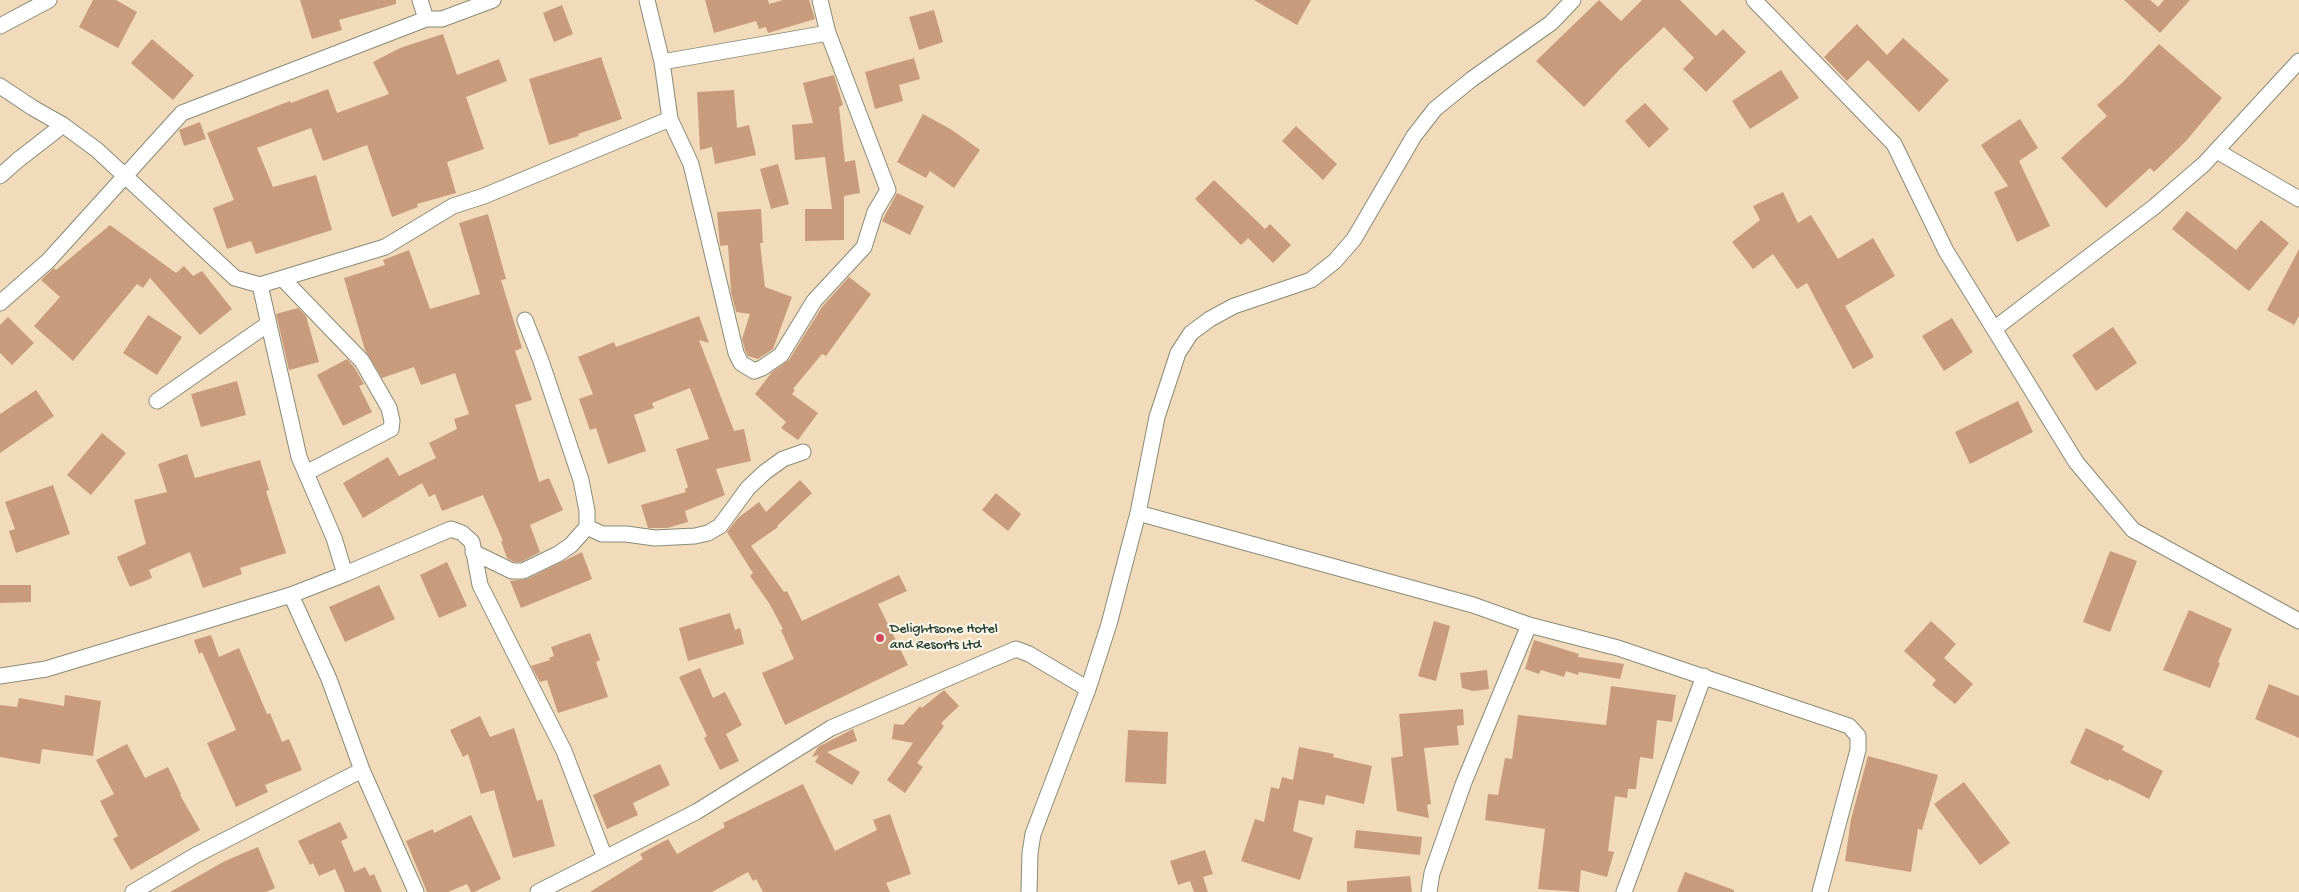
<!DOCTYPE html>
<html>
<head>
<meta charset="utf-8">
<style>
	body { margin:0 }
	canvas { display:block; background:#f1dbba }
</style>
</head>
<body>
<canvas width="2299" height="892"></canvas>
<script>
const ctx = document.querySelector('canvas').getContext('2d');
ctx.lineJoin = 'round';
function paint(path, color) { ctx.fillStyle = color; ctx.fill(path, 'evenodd'); }
const toPath = rows => new Path2D(rows.map(r => 'M' + r).join(''));
function strokePath(path, color, width, dash) { ctx.strokeStyle = color; ctx.lineWidth = width; ctx.lineCap = dash ? 'butt' : 'round'; ctx.setLineDash(dash || []); ctx.stroke(path); }
function label(font, color, halo, rows, align = 'center') {
  ctx.font = font + ' "Gochi Hand",sans-serif'; ctx.lineWidth = 4.5; ctx.setLineDash([]); ctx.textBaseline = 'middle'; ctx.strokeStyle = halo; ctx.fillStyle = color; for (const [text, x, y, turn = 0] of rows) {
    ctx.save(); ctx.translate(x, y); ctx.rotate((+turn || 0) * Math.PI / 180); ctx.textAlign = isNaN(turn) ? turn : align; if (halo) ctx.strokeText(text, 0, 0); ctx.fillText(text, 0, 0); ctx.restore();
  }
}
paint(toPath([
	[93,0,116,0,137,12,118,48,79,27],
	[300,0,396,0,396,4,339,20,342,30,312,39],
	[705,0,768,0,769,4,783,0,809,0,815,19,768,33,766,27,759,29,756,21,714,33],
	[1254,0,1311,0,1297,25],
	[1599,0,1621,21,1642,0,1680,0,1716,36,1723,29,1746,52,1706,92,1683,69,1694,58,1664,27,1624,65,1584,107,1536,61],
	[2124,0,2150,0,2158,7,2164,0,2190,0,2160,33],
	[562,5,573,34,554,42,543,13],
	[934,10,943,42,919,50,909,17],
	[1857,24,1887,55,1903,38,1949,80,1919,112,1868,60,1847,81,1824,57],
	[443,34,457,75,499,59,507,81,466,97,484,149,447,162,456,193,417,204,418,207,392,217,367,145,323,161,311,128,257,148,273,187,316,175,332,230,256,254,251,241,227,249,213,208,234,200,207,133,290,101,291,103,328,89,337,113,389,94,373,62,400,48],
	[152,39,194,75,173,100,131,63],
	[2159,44,2222,98,2186,141,2154,172,2150,168,2106,208,2061,158,2107,116,2097,105,2123,82],
	[601,57,622,119,578,134,579,136,549,145,529,79],
	[914,58,920,79,899,85,903,101,875,109,865,72],
	[1781,70,1799,98,1750,129,1732,101],
	[834,75,843,105,839,107,845,162,855,160,860,193,844,196,844,240,805,241,805,209,832,209,825,157,795,160,792,125,813,123,803,83],
	[734,90,737,128,749,125,756,155,715,164,712,147,700,150,697,92],
	[1645,103,1669,129,1649,148,1625,121],
	[923,114,952,130,980,150,954,188,930,171,926,178,897,162],
	[2020,119,2038,148,2019,161,2050,226,2017,242,1994,192,2008,186,1981,145],
	[200,122,206,139,184,146,179,130],
	[1296,126,1337,164,1323,180,1282,141],
	[778,164,789,204,771,209,760,169],
	[1214,180,1265,229,1270,224,1291,245,1273,263,1248,238,1241,245,1195,199],
	[1783,192,1798,223,1811,215,1838,259,1873,238,1895,276,1845,306,1874,357,1853,369,1807,283,1797,289,1773,254,1753,269,1732,242,1760,220,1753,206],
	[897,193,924,206,910,235,882,221],
	[761,209,763,243,760,243,765,287,792,297,773,349,758,359,748,356,745,350,742,339,750,314,736,312,731,292,728,245,720,246,717,212],
	[2187,211,2236,250,2261,220,2289,243,2249,291,2172,229],
	[488,214,506,279,501,280,522,348,515,351,532,400,515,405,539,482,549,478,563,510,530,525,540,552,521,562,514,562,507,558,501,541,503,541,483,495,442,511,435,494,429,497,422,483,363,518,343,483,388,457,399,476,436,458,429,443,457,429,454,419,469,414,455,373,421,385,414,367,382,378,365,350,344,278,385,265,383,260,409,250,430,309,480,294,459,223],
	[110,225,176,273,184,266,193,276,202,271,232,309,200,335,150,278,143,288,137,284,73,361,34,326,60,297,41,280,54,268,56,270],
	[2299,249,2299,316,2294,325,2267,310],
	[849,277,871,294,826,356,822,354,793,389,795,390,792,394,818,413,798,440,781,428,786,422,755,394,772,372,789,360,822,307],
	[298,308,306,316,319,362,289,370,276,314],
	[148,315,182,337,157,375,123,353],
	[699,316,709,343,699,340,734,431,744,429,751,461,716,469,725,495,685,511,688,522,667,528,648,528,641,505,686,492,685,489,688,487,676,449,709,439,690,388,652,403,654,408,634,415,646,451,608,464,596,428,590,430,579,399,593,394,578,357,614,342,616,347],
	[8,317,34,343,12,365,0,353,0,325],
	[1952,318,1973,352,1944,371,1922,336],
	[2113,327,2137,363,2096,391,2072,355],
	[347,359,354,367,364,384,359,386,372,412,343,426,317,375],
	[237,381,246,415,201,427,191,394],
	[36,390,54,416,0,453,0,414],
	[2018,401,2033,432,1970,464,1955,432],
	[102,433,126,453,91,495,67,475],
	[187,454,195,478,260,460,269,490,266,491,286,553,240,568,242,574,203,588,190,552,149,570,152,578,130,587,117,557,146,544,134,500,167,492,158,464],
	[800,480,812,493,777,526,778,527,751,546,784,592,787,591,802,621,899,575,907,591,878,604,908,665,785,725,762,673,794,659,781,630,783,629,769,603,750,576,753,573,727,532,738,518,759,502,766,512],
	[53,485,70,534,16,553,9,531,15,529,5,502],
	[996,493,1021,514,1008,531,982,510],
	[2110,551,2137,561,2110,632,2083,622],
	[582,552,592,579,521,608,510,581,527,579],
	[447,562,467,606,439,618,420,575],
	[0,585,31,585,31,602,0,603],
	[379,585,395,619,345,642,329,607],
	[2189,610,2232,629,2218,662,2220,663,2210,688,2163,670],
	[730,613,735,630,740,628,744,644,688,661,679,628],
	[1434,621,1450,626,1436,681,1418,676],
	[1931,621,1956,644,1944,658,1973,684,1955,704,1932,685,1936,680,1904,651],
	[590,633,600,660,596,662,608,697,558,713,547,680,540,682,531,666,550,660,549,658,554,656,551,647],
	[211,635,219,657,239,648,267,714,270,713,282,742,289,739,302,770,265,785,268,792,236,807,207,743,236,730,202,652,199,654,194,640],
	[1534,640,1579,654,1578,657,1624,664,1620,679,1579,672,1578,675,1566,671,1564,677,1541,670,1539,674,1525,669],
	[700,668,713,698,725,692,742,725,726,734,739,761,720,770,704,738,707,736,679,677],
	[1487,670,1489,689,1473,691,1462,688,1460,673],
	[2269,684,2299,696,2299,738,2255,719],
	[1611,686,1676,695,1672,722,1657,720,1653,759,1640,757,1636,789,1628,789,1627,798,1615,796,1608,851,1614,852,1607,877,1581,870,1579,892,1538,889,1545,829,1485,820,1488,794,1498,795,1505,758,1512,759,1518,715,1606,725],
	[944,690,959,706,941,723,944,726,917,763,923,767,905,793,887,780,913,743,892,739,894,724,903,725,920,706,922,708],
	[65,695,101,701,93,756,42,749,40,764,0,757,0,705,17,707,19,698,64,706],
	[1463,709,1464,725,1457,726,1459,745,1424,748,1431,804,1427,805,1429,818,1397,811,1391,758,1403,756,1399,714],
	[480,716,490,737,514,728,537,801,542,799,555,846,513,858,494,790,481,794,468,754,463,757,450,730],
	[2086,728,2124,746,2122,750,2163,771,2149,799,2109,779,2108,781,2070,763],
	[853,729,857,741,827,752,860,772,852,785,815,762,819,755,812,757,818,747],
	[1128,730,1168,732,1166,784,1125,782],
	[127,744,145,778,168,767,181,794,180,795,200,830,131,870,113,839,118,836,100,801,114,794,96,760],
	[1299,747,1334,754,1333,757,1372,766,1364,804,1326,795,1324,805,1299,800,1293,831,1313,838,1300,880,1241,861,1255,819,1264,822,1271,787,1279,789,1282,777,1293,780],
	[1868,756,1938,775,1922,830,1918,829,1911,872,1845,861,1851,819],
	[660,764,670,785,633,803,638,815,607,829,593,795],
	[1964,782,2010,843,1980,865,1934,804],
	[803,784,835,851,877,830,873,820,890,814,911,874,886,883,890,892,763,892,756,879,753,881,748,872,712,892,590,892,643,859,640,854,668,839,677,854,725,827,723,823],
	[471,815,501,879,474,892,471,892,467,884,448,892,427,892,406,841,433,829,434,833],
	[340,822,348,838,341,841,354,872,365,867,370,876,374,874,382,892,345,892,335,869,319,876,313,863,310,865,298,841],
	[1356,830,1422,837,1420,855,1354,848],
	[258,847,275,888,266,892,170,892,225,861],
	[1205,850,1213,874,1203,877,1208,892,1194,892,1190,881,1178,885,1170,861],
	[1685,872,1734,890,1734,892,1677,892],
	[1410,876,1412,892,1347,892,1347,881]
]), '#c99b7d');
const minor = toPath([
	[420,0,426,19],
	[647,0,662,62,670,119,691,164,736,353,741,363,754,371,762,368,781,355,814,301,864,247,875,212,888,190,828,33,820,0],
	[1754,0,1894,144,1946,251,2076,462,2133,530,2299,621],
	[0,26,49,0],
	[662,62,828,33],
	[0,86,33,108,63,125,97,150,235,278,260,285,299,457,334,538,345,574],
	[2217,151,2299,199],
	[0,176,18,160,63,125],
	[283,279,362,361,389,408,392,421,391,429,306,473],
	[260,285,385,247,453,206,484,196,670,119],
	[0,303,48,261,182,113,426,19,442,19,493,0],
	[1994,329,2154,207,2204,164,2299,61],
	[157,401,268,324],
	[1138,513,1473,605,1529,625,1618,648,1849,726,1858,736,1858,750,1820,892],
	[587,527,602,534,626,534,655,538,695,536,708,533,720,526,748,488,765,472,783,459,803,452],
	[473,552,512,571,523,571,558,554,571,545,587,527,587,511,581,480,541,361,525,320],
	[291,595,329,679,362,770,416,892],
	[0,676,46,669,291,595,345,574,451,529,462,533,472,542,480,585,564,751,605,858],
	[133,892,196,855,362,770],
	[538,892,696,812,831,728,1016,649,1029,654,1088,689],
	[1029,892,1030,853,1033,834,1088,689,1109,624,1138,513,1157,417,1178,353,1191,333,1210,319,1234,306,1311,280,1335,261,1354,239,1414,136,1435,109,1472,79,1551,23,1573,0],
	[1429,892,1432,873,1464,782,1529,625],
	[1624,892,1704,676]
]);
strokePath(minor, '#888c77', 17);
strokePath(minor, '#fff', 15);
for (const [x, y, r, color] of [
	[880,638,5,"#d1495b"]
]) { const dot = new Path2D(); dot.arc(x, y, r, 0, 2 * Math.PI); ctx.fillStyle = color; ctx.fill(dot); strokePath(dot, '#fcf5e5', 2); }
label('14px', '#1f3d34', '#fcf5e5', [
	["Delightsome Hotel",890,630],
	["and Resorts Ltd",890,646]
], 'left');
</script>
</body>
</html>
